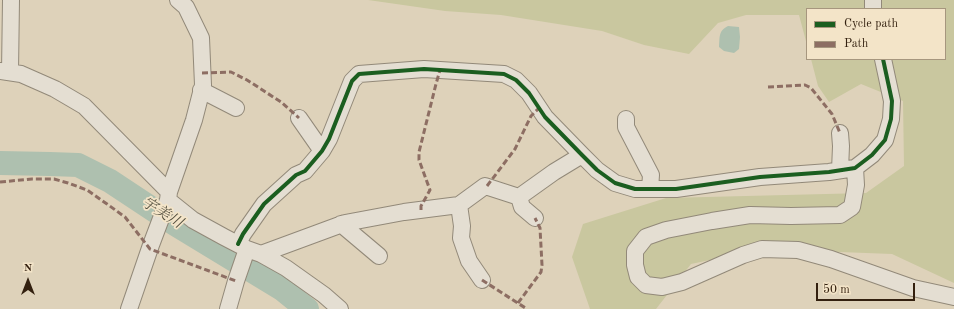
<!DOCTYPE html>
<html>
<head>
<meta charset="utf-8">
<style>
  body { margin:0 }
  #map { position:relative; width:954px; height:309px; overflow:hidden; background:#ded2ba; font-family:"Old Standard TT",serif }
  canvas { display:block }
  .legend { position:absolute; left:806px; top:8px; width:140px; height:52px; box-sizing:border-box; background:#f3e4c8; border:1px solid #a6967e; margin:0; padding:5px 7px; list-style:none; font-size:12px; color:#33200f }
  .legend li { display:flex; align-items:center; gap:8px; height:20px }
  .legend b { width:20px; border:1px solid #a6967e }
  .north { position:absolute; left:8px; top:261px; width:40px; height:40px; -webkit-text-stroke:3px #f3e4c8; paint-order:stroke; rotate:0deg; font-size:11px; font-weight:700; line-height:16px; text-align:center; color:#33200f }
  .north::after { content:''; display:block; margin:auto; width:14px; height:18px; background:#33200f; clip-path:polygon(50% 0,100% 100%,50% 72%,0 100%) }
  .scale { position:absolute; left:816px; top:283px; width:99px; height:18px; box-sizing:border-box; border:2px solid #33200f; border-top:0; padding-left:5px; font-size:12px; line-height:14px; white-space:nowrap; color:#33200f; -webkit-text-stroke:3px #f3e4c8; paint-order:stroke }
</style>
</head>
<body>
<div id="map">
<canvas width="954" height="309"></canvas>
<ul class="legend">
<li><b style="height:5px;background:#1b5e20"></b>Cycle path</li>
<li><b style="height:5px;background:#8d6e63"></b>Path</li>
</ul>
<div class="north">N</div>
<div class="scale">50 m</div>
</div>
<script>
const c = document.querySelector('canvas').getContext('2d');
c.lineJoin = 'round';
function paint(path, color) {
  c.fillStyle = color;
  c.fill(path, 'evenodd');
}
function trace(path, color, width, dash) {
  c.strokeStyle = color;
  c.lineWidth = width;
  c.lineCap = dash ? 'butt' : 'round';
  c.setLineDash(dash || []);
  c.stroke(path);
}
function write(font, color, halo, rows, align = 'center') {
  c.font = font + ' "Old Standard TT","Noto Serif JP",serif';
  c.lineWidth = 3.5;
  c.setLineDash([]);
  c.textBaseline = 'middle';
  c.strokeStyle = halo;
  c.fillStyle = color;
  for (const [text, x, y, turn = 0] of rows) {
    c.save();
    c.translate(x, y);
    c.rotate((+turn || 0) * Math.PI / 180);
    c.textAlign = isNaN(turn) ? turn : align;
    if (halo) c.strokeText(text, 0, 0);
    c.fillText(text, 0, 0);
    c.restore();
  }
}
paint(new Path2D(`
  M368,0H954V283L892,254L762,249L691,264L656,309H590L572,257L583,224L666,198L866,193L904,166L903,101L861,84L829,102L818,86L811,59H945V9H807V45L799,15H746L718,23L689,54L644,45L602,31L501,15L445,11Z`), '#c9c79f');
paint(new Path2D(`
  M728,26L739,27L740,37L739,49L734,53L724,51L719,47C720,37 718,31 728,26Z`), '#aec0af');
trace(new Path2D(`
  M0,163L50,164L78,165L110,181L175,224L282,289L307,309`), '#aec0af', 24);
const minor = new Path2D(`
  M873,0V9
  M0,71L21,74L55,89L84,106L169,192
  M10,72L11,0
  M201,90L236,108
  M299,118L322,151
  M626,119V127L651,175L650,189
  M855,168L856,185L852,207L840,215L791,216L750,215L712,221L666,230L646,237L635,251V265L638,277L646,285L662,287L682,282L743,255L762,249L798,250L831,259L913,288L954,297
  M840,170L841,146L840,133
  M519,197L522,207L535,218
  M168,200L193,220L224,237L247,249L261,254L286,268L324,295L340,309
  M459,205L462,226L461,238L469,261L482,280
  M341,224L379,256
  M238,244L243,234L264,204L296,175L305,171L322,151L329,139L352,81L359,74L424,69L504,74L516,80L529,93L545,117L582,155L597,170L615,183L635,189H676L760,177L829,172L855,168L872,155L885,140L891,119L892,101L883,59
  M261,254L345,223L404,212L459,205L485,186L519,197L554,172L582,155
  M129,309L151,245L168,200L169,192L194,120L203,85L201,38L186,7L178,0
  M228,309L236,281L247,249`);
trace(minor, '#928979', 18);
trace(minor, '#e4ded2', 16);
trace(new Path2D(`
  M202,73L231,72L247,80L281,102L299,118
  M768,87L805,85L811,88L832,114L840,133
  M0,182L32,179H54L68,183L87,190L107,204L125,217L150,249L236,281
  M487,186L515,149L531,116L539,108
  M421,210V206L430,190L419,160V152L436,84L440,70
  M482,280L527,309
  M518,303L541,272L542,265L540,228L535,218`), '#8d6e63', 3, [6, 3]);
trace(new Path2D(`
  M238,244L243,234L264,204L296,175L305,171L322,151L329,139L352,81L359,74L424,69L504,74L516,80L529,93L545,117L582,155L597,170L615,183L635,189H676L760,177L829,172L855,168L872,155L885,140L891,119L892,101L883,59`), '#1b5e20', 4);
write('italic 15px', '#524e3e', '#f3e4c8', [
  ["宇美川",162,213,32]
]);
</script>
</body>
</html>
